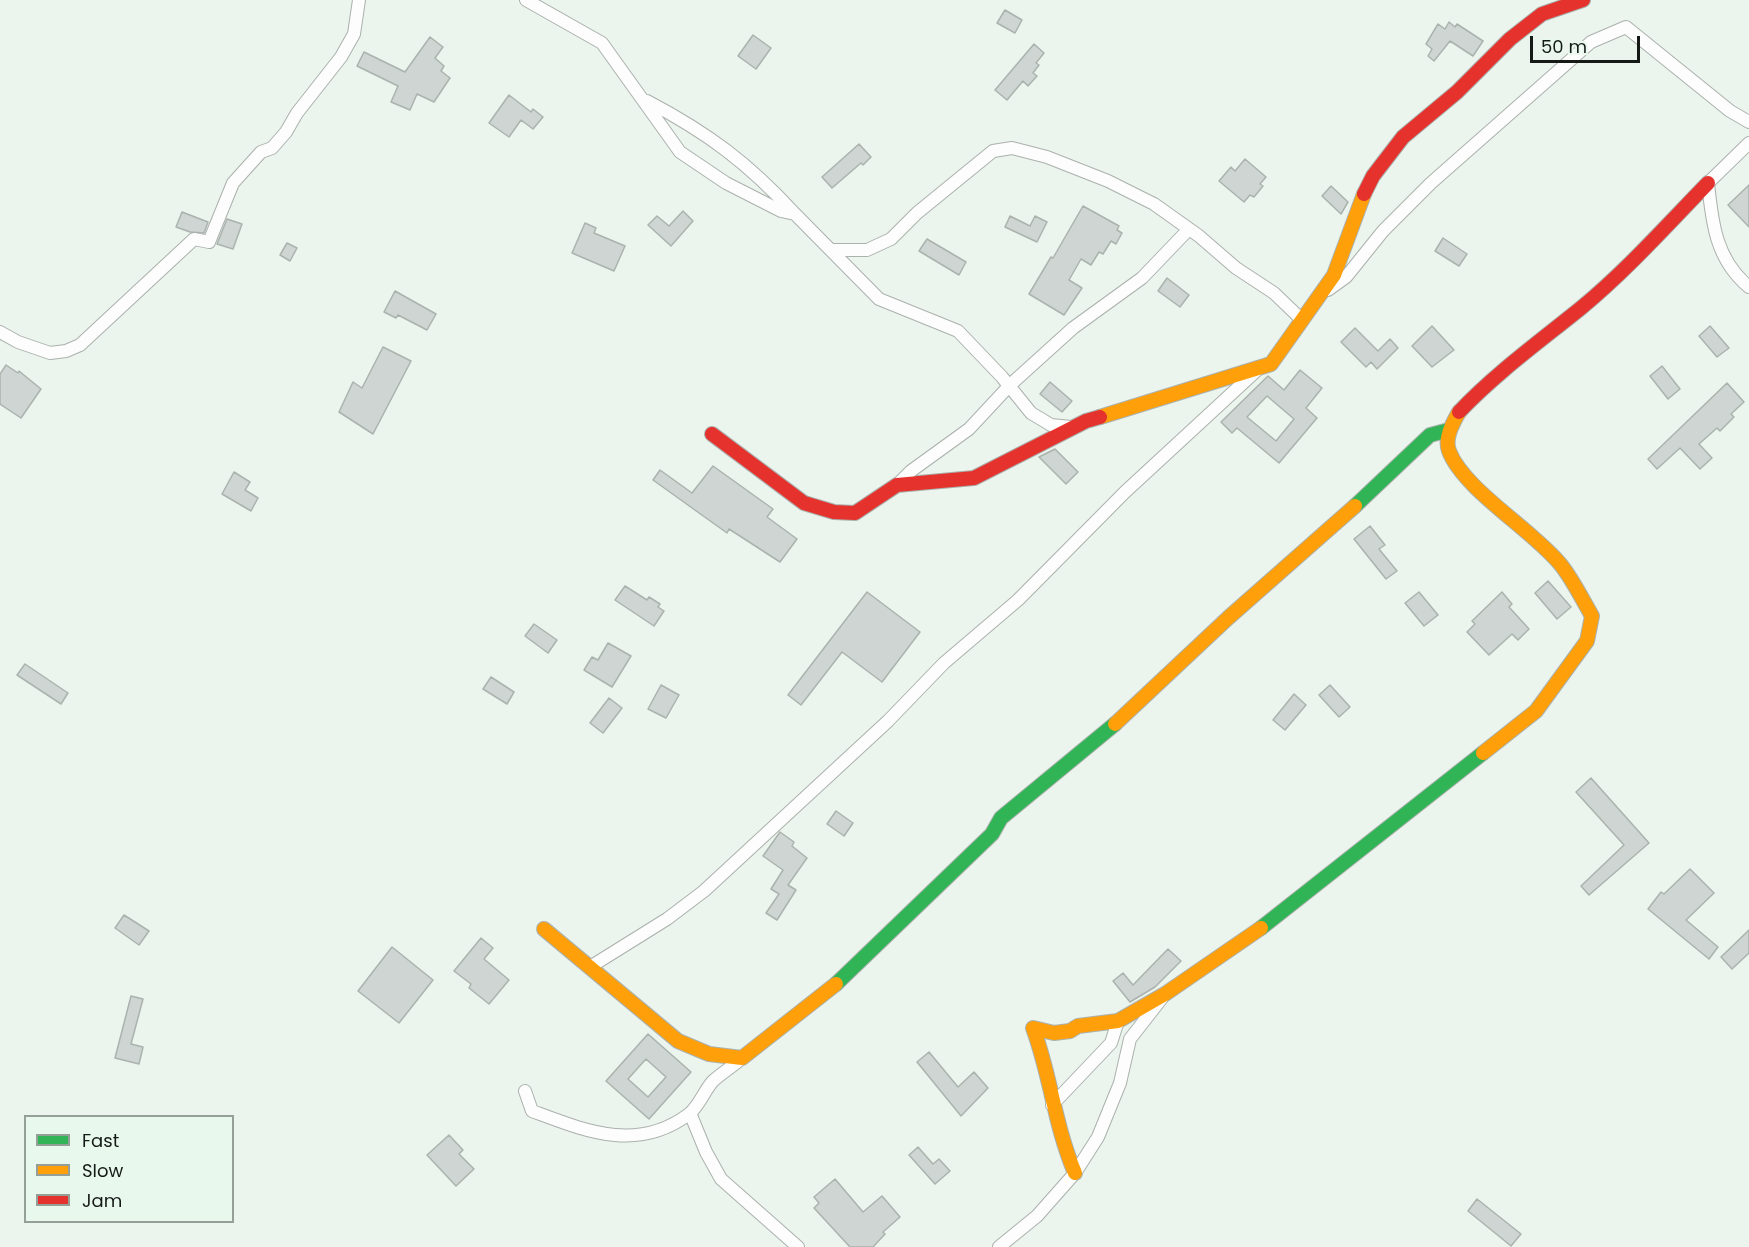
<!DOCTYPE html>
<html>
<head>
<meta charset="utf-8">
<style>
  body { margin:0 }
  #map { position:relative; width:1749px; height:1247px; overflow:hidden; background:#ecf4ee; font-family:Poppins,sans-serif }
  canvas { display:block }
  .legend { position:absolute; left:24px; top:1115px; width:210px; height:108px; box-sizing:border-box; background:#e9f8ed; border:2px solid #949f97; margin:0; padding:8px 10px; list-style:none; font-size:18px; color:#151a16 }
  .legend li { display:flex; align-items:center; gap:12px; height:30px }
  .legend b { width:30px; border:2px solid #949f97 }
  .scale { position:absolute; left:1530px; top:36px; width:110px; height:27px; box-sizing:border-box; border:3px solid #151a16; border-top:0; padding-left:8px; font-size:18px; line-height:21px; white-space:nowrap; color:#151a16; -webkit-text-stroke:4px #e9f8ed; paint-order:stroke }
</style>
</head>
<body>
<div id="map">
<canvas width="1749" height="1247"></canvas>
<ul class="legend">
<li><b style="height:8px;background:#30b455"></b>Fast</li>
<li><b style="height:8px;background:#ff9f0a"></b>Slow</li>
<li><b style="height:8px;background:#e5322d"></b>Jam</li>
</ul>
<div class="scale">50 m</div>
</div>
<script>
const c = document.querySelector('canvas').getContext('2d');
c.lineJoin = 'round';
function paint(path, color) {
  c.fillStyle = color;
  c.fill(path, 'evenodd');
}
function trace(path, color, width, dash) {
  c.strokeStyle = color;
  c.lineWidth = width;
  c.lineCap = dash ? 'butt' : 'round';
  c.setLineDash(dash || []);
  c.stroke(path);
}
const building = new Path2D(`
  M1005,10L1022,20L1015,33L997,23Z
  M1449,22L1455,27L1457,24L1483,41L1473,56L1450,41L1434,61L1428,56L1432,49L1426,44L1438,24L1445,29Z
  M753,35L771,48L756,69L738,56Z
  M430,37L443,47L435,58L444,66L441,71L450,78L434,102L417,94L410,110L391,102L398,86L357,66L364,52L405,72Z
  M1034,44L1044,53L1036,63L1039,65L1033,73L1037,76L1028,86L1023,81L1007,100L995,90Z
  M509,95L531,112L533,109L543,117L533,129L521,120L509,137L489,123Z
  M859,144L871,157L863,165L861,163L832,188L822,177Z
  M1245,159L1266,177L1260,184L1263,186L1254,197L1250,195L1244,202L1219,181L1231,167L1235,171Z
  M1749,185V227L1728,205Z
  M1331,186L1348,202L1341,214L1322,196Z
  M1083,206L1119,226L1117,230L1122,233L1116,244L1111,241L1103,254L1099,252L1091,265L1081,259L1069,280L1082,288L1064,315L1029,294L1051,257L1053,258Z
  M683,211L693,221L671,246L648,225L657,216L669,226Z
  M182,212L208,222L204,233L190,232L176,227Z
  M1010,216L1030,226L1035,216L1047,222L1037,242L1005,227Z
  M227,219L242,224L233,249L217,244Z
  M585,223L596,228L594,233L625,246L614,271L572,253Z
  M1443,238L1467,254L1459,266L1435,251Z
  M927,239L966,262L959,275L919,251Z
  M287,243L297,248L290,261L280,255Z
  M1167,278L1189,295L1180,307L1158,291Z
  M395,291L436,314L427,330L398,315L396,318L384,312Z
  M1432,326L1454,350L1432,367L1412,346Z
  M1710,326L1729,348L1717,357L1699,336Z
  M1355,328L1378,351L1390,339L1398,348L1377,369L1371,362L1366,367L1341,342Z
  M383,347L411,361L373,434L339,412L353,382L362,388Z
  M6,365L18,373L19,371L41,389L21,418L0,404V374Z
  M1662,366L1680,389L1668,399L1650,376Z
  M1300,370L1322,388L1306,408L1317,418L1279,463L1237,428L1232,433L1221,422L1268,376L1284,390ZM1267,396L1294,419L1276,441L1247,417Z
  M1050,382L1072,401L1062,412L1040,394Z
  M1727,383L1744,402L1731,414L1734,417L1720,431L1717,428L1699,444L1712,458L1700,469L1680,448L1657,469L1648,459Z
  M1055,449L1078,472L1066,484L1039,457Z
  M713,466L773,509L767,517L797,539L780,562L729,529L727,533L653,480L660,470L692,493Z
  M234,472L250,482L245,490L258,498L251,511L222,494Z
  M1370,526L1385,545L1379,549L1397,571L1386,579L1354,539Z
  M1548,581L1571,607L1557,619L1535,593Z
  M625,586L647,600L649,597L660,604L658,607L664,611L654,626L615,600Z
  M867,592L920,632L882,682L842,652L801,705L788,695Z
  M1419,592L1438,615L1424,626L1405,603Z
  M1502,592L1512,604L1509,607L1529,629L1518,640L1512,634L1489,655L1467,632L1475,624L1472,621Z
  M534,624L557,640L548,653L525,636Z
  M608,643L631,656L612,687L584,670L592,657L598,660Z
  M25,664L68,693L61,704L17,675Z
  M491,677L514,692L507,704L483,689Z
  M661,685L679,695L666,718L648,709Z
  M1330,685L1350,707L1339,717L1319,695Z
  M1294,694L1306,705L1285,730L1273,720Z
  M609,698L622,708L603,733L590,723Z
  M1591,778L1649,843L1589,895L1581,886L1624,845L1576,792Z
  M836,811L853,823L844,836L827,824Z
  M780,832L794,842L792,846L807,858L788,885L796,890L777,920L766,913L779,894L771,889L783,870L763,856Z
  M1690,869L1714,893L1686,920L1718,947L1709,959L1648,909L1661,892L1664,894Z
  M124,915L149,931L139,945L115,928Z
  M1749,930V953L1732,969L1721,957Z
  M481,938L493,948L484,959L509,980L489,1004L469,988L471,984L454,971Z
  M392,947L433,980L399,1023L358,991Z
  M1168,949L1181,961L1155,987L1130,1002L1113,981L1123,973L1133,985Z
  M131,996L143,999L131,1044L143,1047L139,1064L115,1058Z
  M648,1034L691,1072L649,1119L606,1081ZM646,1059L666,1077L648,1097L628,1079Z
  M929,1052L958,1087L974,1072L988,1088L961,1116L917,1062Z
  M449,1135L463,1150L459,1154L474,1169L456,1186L427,1155Z
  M918,1147L933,1164L939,1159L950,1171L935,1184L909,1155Z
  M835,1179L863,1212L882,1196L900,1217L883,1232L885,1234L873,1247H850L814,1208L819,1203L814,1197Z
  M1477,1199L1521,1234L1511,1246L1468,1211Z`);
paint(building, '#ced5d2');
trace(building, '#abb3af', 1.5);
const street = new Path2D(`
  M526,0L602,43L680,152L726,183L781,211L795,214L879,299L958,331L1002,377L1031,413L1051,425L1071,427
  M647,101C708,133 748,163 795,214
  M1749,143L1708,183C1712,223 1716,260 1749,287
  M831,250H867L891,239L917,213L993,151L1012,148L1047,157L1108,181L1154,204L1199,236L1236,268L1274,293L1301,319
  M1328,290L1346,277L1383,231L1431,183L1591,42L1626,27L1730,111L1749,122
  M0,332L18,342L50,353L66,351L80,345L194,239L209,242L233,183L261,152L272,148L286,132L297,113L341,57L354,34L359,0
  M897,485L911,471L969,429L1010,385L1073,328L1142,278L1189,229
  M590,967L667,919L704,891L888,721L944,663L1018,600L1125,492L1256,371
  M525,1091L532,1111C586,1131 637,1153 689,1114C699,1106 704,1091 713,1081C722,1073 733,1066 742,1058
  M1052,1105L1111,1043L1118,1021
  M690,1113L706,1152L721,1179L798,1247
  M999,1247L1037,1216L1075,1173L1098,1137L1120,1083L1130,1039L1162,998`);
const fast = new Path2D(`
  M1355,506L1430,435L1449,430
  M1261,928L1483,753
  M836,984L992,834L1001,818L1115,724`);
const slow = new Path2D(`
  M1459,412C1453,423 1444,438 1449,451C1464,490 1533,530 1561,565C1573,580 1582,599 1592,616L1587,641L1536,711L1483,753
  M1100,417L1271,364L1334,275L1364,194
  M1115,724L1228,618L1355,506
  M544,929L678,1041L709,1054L742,1058L836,984
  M1075,1173C1054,1124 1051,1076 1033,1028L1054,1033L1070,1031L1078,1026L1118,1021L1165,994L1261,928`);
const jam = new Path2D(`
  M1364,194L1373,176L1403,137L1457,92L1510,39L1542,14L1583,0
  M1459,412C1496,373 1539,342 1581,308C1626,271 1667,225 1708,183
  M712,434L804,503L834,512L855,513L897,485L974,478L1086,421L1100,417`);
trace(street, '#abb1ad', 14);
trace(fast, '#abb1ad', 16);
trace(slow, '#abb1ad', 16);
trace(jam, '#abb1ad', 16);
trace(street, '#fcfdfc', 12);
trace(fast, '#30b455', 14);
trace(slow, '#ff9f0a', 14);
trace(jam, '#e5322d', 14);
</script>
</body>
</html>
